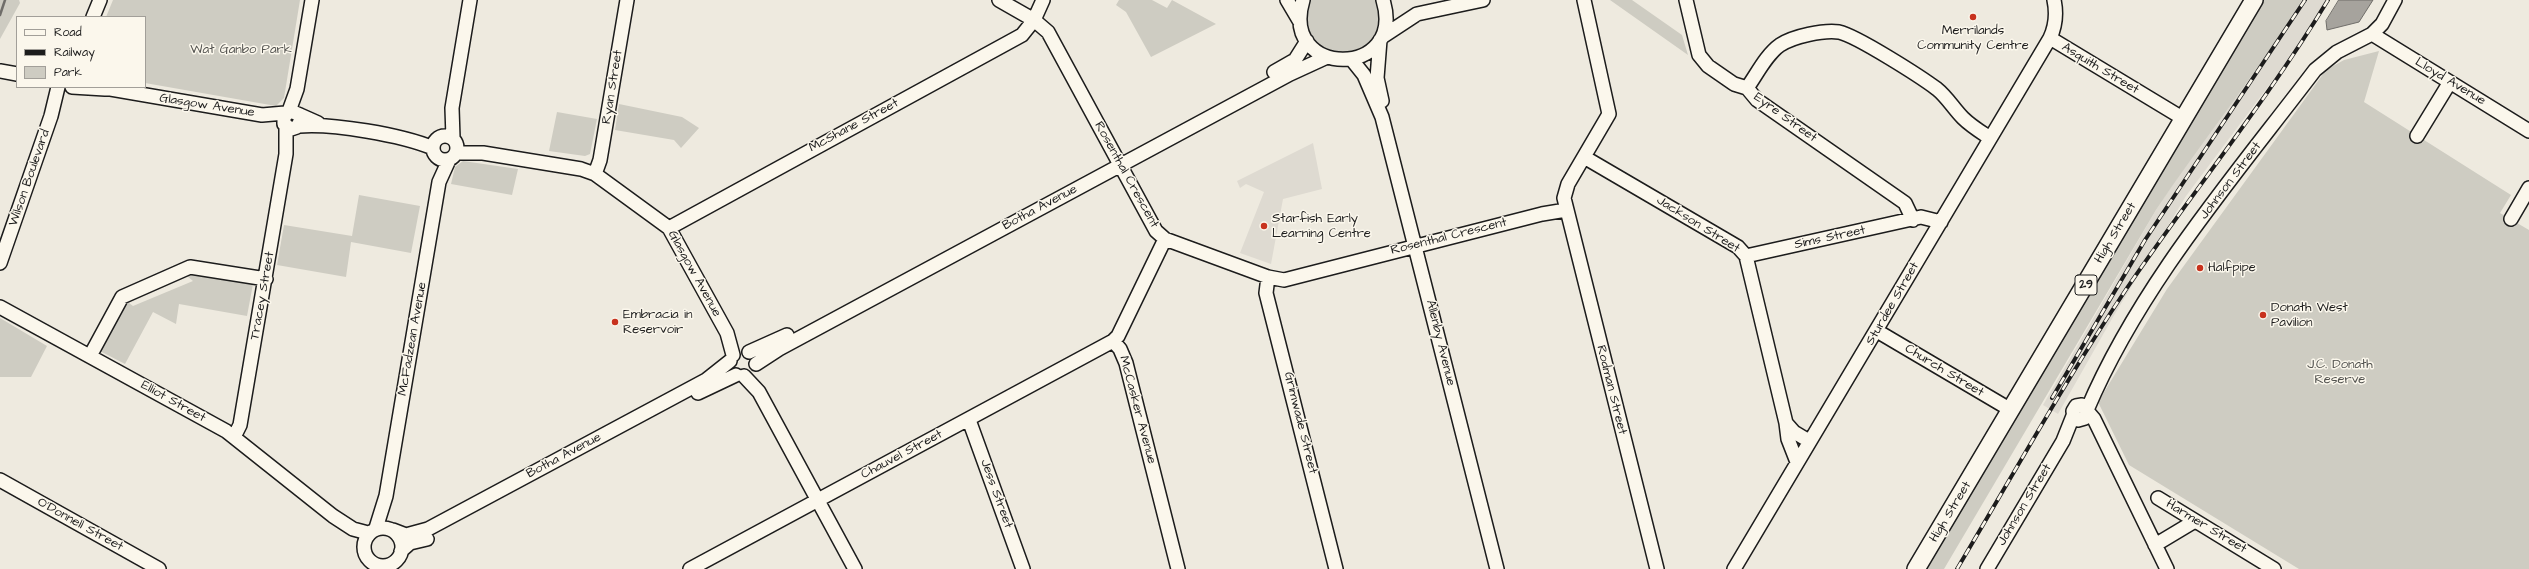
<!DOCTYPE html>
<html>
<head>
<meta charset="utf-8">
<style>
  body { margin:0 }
  #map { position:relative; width:2529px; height:569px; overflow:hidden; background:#eeeadf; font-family:"Architects Daughter",sans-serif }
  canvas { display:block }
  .legend { position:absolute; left:16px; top:16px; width:130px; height:72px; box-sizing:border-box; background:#fbf7ec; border:1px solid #a29f99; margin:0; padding:5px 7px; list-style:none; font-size:12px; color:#1c1c1c }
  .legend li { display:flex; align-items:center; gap:8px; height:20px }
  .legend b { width:20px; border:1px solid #a29f99 }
</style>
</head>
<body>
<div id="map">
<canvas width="2529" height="569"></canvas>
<ul class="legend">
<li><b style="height:5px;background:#fbf7ec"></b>Road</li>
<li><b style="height:5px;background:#1c1c1c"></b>Railway</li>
<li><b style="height:11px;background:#ceccc2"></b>Park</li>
</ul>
</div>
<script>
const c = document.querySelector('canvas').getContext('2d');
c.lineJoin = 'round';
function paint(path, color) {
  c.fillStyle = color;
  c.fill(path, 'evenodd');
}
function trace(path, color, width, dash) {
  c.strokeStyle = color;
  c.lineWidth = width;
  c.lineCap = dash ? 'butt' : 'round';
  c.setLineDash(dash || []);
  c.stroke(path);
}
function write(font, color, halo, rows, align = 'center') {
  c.font = font + ' "Architects Daughter",sans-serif';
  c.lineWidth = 3;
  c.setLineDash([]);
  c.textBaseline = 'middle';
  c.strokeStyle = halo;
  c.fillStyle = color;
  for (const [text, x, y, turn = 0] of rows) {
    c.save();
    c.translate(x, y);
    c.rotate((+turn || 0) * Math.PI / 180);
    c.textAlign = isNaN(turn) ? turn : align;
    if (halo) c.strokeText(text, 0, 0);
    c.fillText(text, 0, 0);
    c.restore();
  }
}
paint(new Path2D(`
  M2302,0H2327L2279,72L2186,196L2113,317L2058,414L2043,405L2156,210L2193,153L2273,48Z
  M1313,143L1322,189L1283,199L1271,264L1240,253L1264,192L1246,184L1240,188L1237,181Z`), '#dedad1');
paint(new Path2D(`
  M0,0H19L20,3L0,39Z
  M113,0H300L284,98L276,106L145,83V17H106Z
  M1119,0H1152L1167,8L1172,0L1216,24L1151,57L1126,12L1116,5Z
  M1307,0H1379L1383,23L1371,46L1348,57L1323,52L1306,33Z
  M1610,0H1632L1682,35L1688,55Z
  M2264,0H2302C2258,73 2203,139 2156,210L1944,569H1926Z
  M2379,51L2364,102L2511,195L2500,213L2529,230V569H2299L2129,465L2098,402L2167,289L2326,70L2344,60Z
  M619,104L682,117L699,128L681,148L674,140L615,130Z
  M557,112L597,119L590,154L585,156L549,151Z
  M463,161L518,169L512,195L451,184L455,167Z
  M359,195L420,206L411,253L351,242L346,277L277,265L284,225L352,236Z
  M189,274L253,284L247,316L179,304L176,324L153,312L125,364L98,350L125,300L133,306L193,281L186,275Z
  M0,318L47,346L31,377H0Z`), '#ceccc2');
const water = new Path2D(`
  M2339,0H2373L2359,22L2327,30L2326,21Z`);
paint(water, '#a6a39d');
trace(water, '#6f6d69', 1);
trace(new Path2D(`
  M0,15L5,0`), '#6f6d69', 2.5);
const minor = new Path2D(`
  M1043,0L1034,20L1048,32L1156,231L1165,239L1268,277L1284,280L1542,214L1566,210
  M1287,0L1300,22
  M1303,0C1279,79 1407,79 1383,0
  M1584,0L1609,114L1568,184L1564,198L1657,569
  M1686,0L1699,55L1708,66L1734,84L1747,88L1757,100L1905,203L1913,220
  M2054,0C2057,14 2056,25 2050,38L2184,119
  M93,17L100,0
  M2372,34L2529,131
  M1382,37L1417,14L1483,0
  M1380,40L1377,78L1382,101
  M1352,60L1364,75L1382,117L1497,569
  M0,71L17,74
  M1274,72L1295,60L1307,41
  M72,87L105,89
  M99,87L262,115L285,113
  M1747,88C1757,74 1766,55 1780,45C1794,36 1823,30 1839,32C1857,36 1921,77 1937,89C1947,97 1954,109 1963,118C1971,126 1981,132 1990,138
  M289,111L297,89L312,0
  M300,115L301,120L297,127L291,129L284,124V116L291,111L318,123
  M299,126C332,123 402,135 433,148
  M433 148a12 12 0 1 1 24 0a12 12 0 1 1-24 0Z
  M2417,136L2450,82
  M453,138L452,108L470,0
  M457,153H483L581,169L595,174L669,228L727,333L733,355
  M1584,157L1738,247L1746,256L1786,423L1788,439L1797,462
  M595,174L600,160L627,0
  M2511,219L2529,188
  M669,228L1022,35L1034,20L999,0
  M1746,256L1921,217L1941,222
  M0,263L51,116L58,87
  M1268,277L1266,293L1336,569
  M0,307L226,431L333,516L353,529L368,533
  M1877,331L2011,410
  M1113,341L1120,349L1126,363L1178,569
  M749,352L787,335
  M90,356L122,297L190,267L266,279
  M756,364L779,349L1290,74L1327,57
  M744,376L759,392L855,569
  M698,393L736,375
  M2087,410C2140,285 2233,178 2315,70L2337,52L2372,34L2382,24L2395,0
  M2087,413L2085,418L2078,420L2074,418L2073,411L2076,406L2082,405L2094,419L2167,569
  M969,420L1023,569
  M1786,423L1794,432L1809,441
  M234,437L240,425L286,154V126
  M0,480L159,569
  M2158,498L2274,569
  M376,528L386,496L439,182L449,160
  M364 547a19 19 0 1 1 38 0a19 19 0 1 1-38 0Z
  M393,530L406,535L428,529L706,380L730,361
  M2155,545L2195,521
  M401,551L410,543L427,539
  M690,569L1113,341L1118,336L1165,239
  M1734,569L2050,38
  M1987,569L2063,441L2073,416`);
const major = new Path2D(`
  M1916,569L2254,0`);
trace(minor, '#1c1c1c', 16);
trace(major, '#1c1c1c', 20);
trace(minor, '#fbf7ec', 13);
trace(major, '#fbf7ec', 17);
const rail = new Path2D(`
  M2052,398L2145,240L2305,0
  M1957,569C2013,475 2066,379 2127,288C2193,191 2267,101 2328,0`);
trace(rail, '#1c1c1c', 4);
trace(rail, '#fbf7ec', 2.5, [8]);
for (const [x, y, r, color] of [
  [1973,17,4,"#c8321e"],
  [1264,226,4,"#c8321e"],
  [2200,268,4,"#c8321e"],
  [2263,315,4,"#c8321e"],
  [615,322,4,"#c8321e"]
]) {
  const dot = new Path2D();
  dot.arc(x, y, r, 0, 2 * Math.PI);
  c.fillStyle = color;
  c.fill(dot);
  trace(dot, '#fbf7ec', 1.5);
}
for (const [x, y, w] of [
  [2086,285,22]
]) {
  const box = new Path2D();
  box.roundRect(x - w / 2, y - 10, w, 20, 3);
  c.fillStyle = '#fbf7ec';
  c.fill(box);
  trace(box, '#1c1c1c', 1);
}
write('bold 12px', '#1c1c1c', null, [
  ["29",2086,285]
]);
write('13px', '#1c1c1c', '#fbf7ec', [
  ["Merrilands",1973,31,"center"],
  ["Community Centre",1973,46,"center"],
  ["Starfish Early",1272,219],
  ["Learning Centre",1272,234],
  ["Halfpipe",2208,268],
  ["Donath West",2271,308],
  ["Pavilion",2271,323],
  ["Embracia in",623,315],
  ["Reservoir",623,330]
], 'left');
write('13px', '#51514e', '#fbf7ec', [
  ["Wat Ganbo Park",241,50],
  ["J.C. Donath",2340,365],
  ["Reserve",2340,380]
]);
write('13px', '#1c1c1c', '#fbf7ec', [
  ["Asquith Street",2100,69,31],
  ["Lloyd Avenue",2450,82,31],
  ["Ryan Street",613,87,-81],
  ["Glasgow Avenue",207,106,9],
  ["Eyre Street",1785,118,36],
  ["McShane Street",854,126,-28],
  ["Rosenthal Crescent",1126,175,61],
  ["Wilson Boulevard",30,178,-71],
  ["Johnson Street",2231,181,-53],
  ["Botha Avenue",1040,208,-28],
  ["Jackson Street",1698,225,32],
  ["High Street",2116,233,-59],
  ["Rosenthal Crescent",1449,237,-14],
  ["Sims Street",1830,238,-12],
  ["Glasgow Avenue",694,274,61],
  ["Tracey Street",263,296,-80],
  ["Sturdee Street",1893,304,-60],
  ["McFadzean Avenue",413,339,-80],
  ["Allenby Avenue",1440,343,76],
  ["Church Street",1944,371,31],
  ["Rodman Street",1611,390,76],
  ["Elliot Street",173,402,29],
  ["McCasker Avenue",1137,410,75],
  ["Grimwade Street",1300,423,76],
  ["Chauvel Street",902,455,-28],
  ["Botha Avenue",564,456,-28],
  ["Jess Street",996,494,70],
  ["Johnson Street",2025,505,-59],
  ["High Street",1951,512,-59],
  ["O'Donnell Street",80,525,29],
  ["Harmer Street",2206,527,31]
]);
</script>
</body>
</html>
